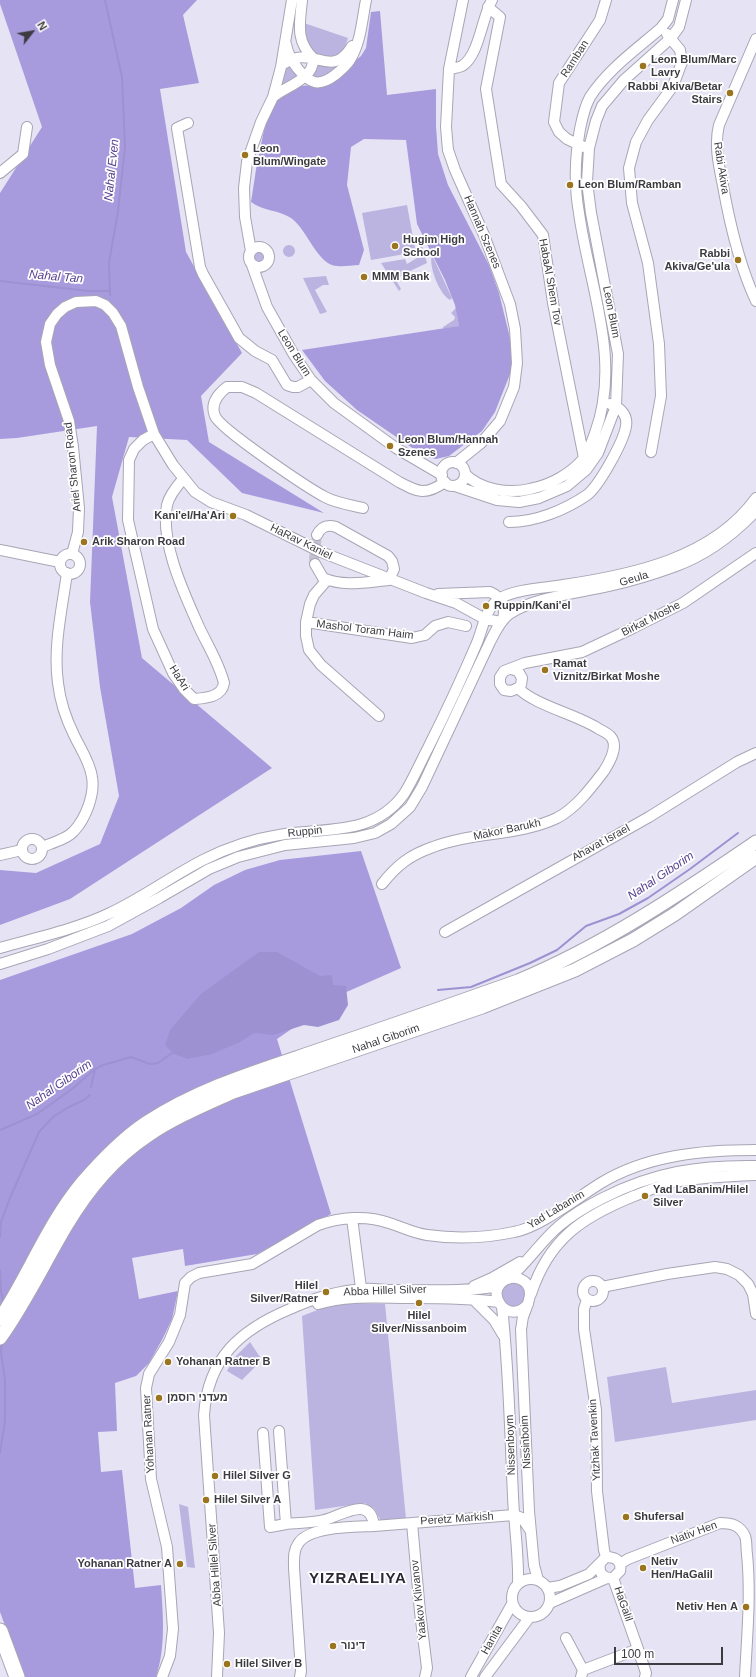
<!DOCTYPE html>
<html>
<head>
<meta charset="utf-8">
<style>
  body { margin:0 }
  #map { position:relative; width:756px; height:1677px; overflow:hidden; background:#e6e4f4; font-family:Helvetica,sans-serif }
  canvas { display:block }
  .north { position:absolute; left:12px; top:12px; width:40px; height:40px; -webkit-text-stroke:3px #fff; paint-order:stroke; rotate:59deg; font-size:11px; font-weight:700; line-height:16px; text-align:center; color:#3c3b41 }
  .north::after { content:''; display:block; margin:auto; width:14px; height:18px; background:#3c3b41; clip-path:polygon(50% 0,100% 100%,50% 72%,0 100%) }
  .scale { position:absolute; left:614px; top:1647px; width:109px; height:18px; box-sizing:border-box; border:2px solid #3c3b41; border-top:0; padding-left:5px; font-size:12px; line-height:14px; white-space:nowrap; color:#3c3b41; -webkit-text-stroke:3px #fff; paint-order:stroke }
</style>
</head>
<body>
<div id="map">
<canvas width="756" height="1677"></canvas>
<div class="north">N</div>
<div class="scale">100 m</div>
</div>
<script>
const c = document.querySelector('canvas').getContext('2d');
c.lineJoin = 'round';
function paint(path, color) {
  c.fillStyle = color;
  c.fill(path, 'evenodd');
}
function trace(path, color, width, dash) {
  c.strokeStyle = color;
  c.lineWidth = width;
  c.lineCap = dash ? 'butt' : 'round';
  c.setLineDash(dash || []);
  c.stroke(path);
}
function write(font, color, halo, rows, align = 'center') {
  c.font = font + ' Helvetica,Heebo,sans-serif';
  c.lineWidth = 3.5;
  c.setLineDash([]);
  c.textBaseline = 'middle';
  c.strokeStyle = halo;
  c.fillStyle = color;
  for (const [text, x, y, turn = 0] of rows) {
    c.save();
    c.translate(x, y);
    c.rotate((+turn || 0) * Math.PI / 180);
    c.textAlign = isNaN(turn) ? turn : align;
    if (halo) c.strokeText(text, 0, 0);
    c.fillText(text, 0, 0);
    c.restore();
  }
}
paint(new Path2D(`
  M304,23L348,38C346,44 345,51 339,54C331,60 313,57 308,48C304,42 305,30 304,23Z
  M316,61L342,65L320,79L309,76Z
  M288,64L301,76L280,88L283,68Z
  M407,205L415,248L422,246L427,263L408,272H402V276L396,280L401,289L399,291L381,263L405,259L407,264L417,258L416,252L371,260L362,213Z
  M283 251a6 6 0 1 1 12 0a6 6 0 1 1-12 0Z
  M253 256a6 6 0 1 1 12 0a6 6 0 1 1-12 0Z
  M432,255L452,298L450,300C440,295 428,266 432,255Z
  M326,276L329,285H323L315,290L327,312L320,314L303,278Z
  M456,308L459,326L443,329V327L454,320L455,317L451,313Z
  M502 1295a12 12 0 1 1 24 0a12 12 0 1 1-24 0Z
  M350,1303L385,1304L406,1519L381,1521L374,1508L365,1503L315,1510L302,1316L325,1307Z
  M250,1342L262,1360L242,1380L227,1371L235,1357Z
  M666,1367L672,1403L756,1390V1420L615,1442L607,1377Z
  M179,1504L188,1507L195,1568L187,1567Z`), '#bbb3e0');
paint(new Path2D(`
  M0,0H197L183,15L199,83L160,89L186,252L242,353L201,396L209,442L324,513L242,493L187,440L129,437L112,497L142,658L272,768L70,899L0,925V870L36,873L100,844L119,796L100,687L90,602L97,426L17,438L0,439V193L42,127L0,4Z
  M380,11L387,95L436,89V126L438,154L448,185L489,265L499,293L511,342L514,364L495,412L482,431L449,456L436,459L424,456L357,410L325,381L302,350L459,326L455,305L445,280L417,224L406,140L364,139L351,147L347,185L364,250L359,265C352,265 344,267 337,266C317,265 308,230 291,218C279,210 263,211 251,202L257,163L268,112L274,99L290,87L323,84L343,71L361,56L366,48L371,12Z
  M361,851L401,968L342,994L277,1039L331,1214L257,1254L185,1266L183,1249L132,1258L139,1299L178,1291L172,1319L163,1338L149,1363L136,1376L115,1383L117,1431L98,1432L101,1472L122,1470L135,1588L161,1585C163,1615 166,1647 156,1677H24L0,1612V980L132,934L181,908L214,885L245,870L280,860Z`), '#a89bdd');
paint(new Path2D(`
  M259,952H277L320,976L332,975L333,985L346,986L348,1005L339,1020L318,1027L304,1025L273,1035L254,1033L240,1042L212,1054L188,1059L174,1054L165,1045L170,1030L201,994Z`), '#9e91d2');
trace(new Path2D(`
  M105,0L122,77L125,147L118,211L109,263L110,295
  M0,281L89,291H110
  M438,990L471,987L530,963L557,950L586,926L619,914L648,898L690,869L738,833
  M91,1087L95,1069
  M0,1130L37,1114L72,1089L95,1069L103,1065L131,1057L150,1064L158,1063L175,1051
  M0,1237L1,1222L10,1198L39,1132L53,1117L67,1108L84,1100L90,1095
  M0,1270L1,1292L4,1303
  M0,1453L5,1421V1380L1,1352L2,1343`), '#9e91d2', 2);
trace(new Path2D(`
  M315,564L314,559L317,535`), '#c4c2d0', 10, [10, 5]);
const minor = new Path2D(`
  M302,0C300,23 295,40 313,58
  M488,7L500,17L486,89L501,184L521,206L543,235L553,303L584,458
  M756,39L719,125C714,145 719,166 723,186C730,225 739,265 756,301
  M286,44C288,55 292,61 298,69C310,84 319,87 335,75C340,71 346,66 350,60C361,42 362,20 366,0
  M285,63C314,44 331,81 352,46
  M449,69C453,68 458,68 462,66C479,56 482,17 492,0
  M273,97C286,86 315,79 313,58
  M188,123L177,128L200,267L203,274L239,338L255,351L272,360L287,385L293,387H298L311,380
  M584,147L567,139L559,132L554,122L559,83L600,20L606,0
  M0,173L23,154L27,127
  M249 257a10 10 0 1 1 20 0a10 10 0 1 1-20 0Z
  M251,251L245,217L244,188L247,162L261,122L273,97L281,67L292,0
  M252,265L267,307L294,355L311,380L334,403L363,424L396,448L442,475
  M154,434L143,440L134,449L129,460L128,520L153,629L173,673L184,689L194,699C206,698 222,697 224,683C219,663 208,646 199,627C184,593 160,543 167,505C169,496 177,486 183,479
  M651,452L661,396L659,344L648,263L632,203L629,168L636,142L648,120L673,86L682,62L680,50L667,34
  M441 474a12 12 0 1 1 24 0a12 12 0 1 1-24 0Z
  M456,463L481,443L500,421L514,387L517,363L515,329L510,304L484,235L455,170L448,150L446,127L449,69L463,0
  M465,474C481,490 508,494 530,489C550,485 571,474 584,458C589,451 592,441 595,433C622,360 589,286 579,213C574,185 575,157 580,129C582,119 585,106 590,97C608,69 637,49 661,28L668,19L673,0
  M455,486L497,500L519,502L539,498L567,486L586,470L598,453L616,406L618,354L591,213L587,182L589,148L596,121L602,106L624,80L671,38L679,27L686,0
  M363,508C351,505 336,503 325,497C308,488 220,429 215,416C210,404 218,394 227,387H242L256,393L399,482C418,492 425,496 445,482
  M509,522C536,522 565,510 587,495C599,486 624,441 626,426C628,415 620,407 610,404
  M0,550L60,562
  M60 564a10 10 0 1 1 20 0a10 10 0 1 1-20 0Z
  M72,554L78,532L79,508L73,447L69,421L50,365L46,342L50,324L57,314L65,307L76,302L96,301L105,305L113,313L121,326L138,387L154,434L173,465L195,492L211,502L246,515L321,552L426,593L456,603L485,619L501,622
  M315,564L323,578C344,587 367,582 389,580L394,569L392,561L388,556L336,527C326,524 321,527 317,535
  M327,580L314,595L310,604L306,622V636L309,650L321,665L379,716
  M438,594L490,592C502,597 506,607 503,619
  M306,622L412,638L425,635L435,626L448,622L466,626
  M511,669L518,671L522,678L521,685L518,688L511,691L504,690L500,684V677L504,671L525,663L582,652L633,628L683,603L756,553
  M22 849a10 10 0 1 1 20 0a10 10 0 1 1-20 0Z
  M42,847C52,843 67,839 74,831C86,818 95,794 92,777C90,762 80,748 74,735C66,719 60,700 58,683C53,647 62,609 67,573
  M0,855L22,850
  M382,884C397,865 410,855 433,847C472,832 519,836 557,818C576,808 591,788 604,771C609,763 619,747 611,737C609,734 603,731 599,729C576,714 536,706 518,688
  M445,932L649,817L737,762L756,753
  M0,948C35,938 76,929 108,914C141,899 170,877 203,860C225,849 253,839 279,835C324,827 373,837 404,794C413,780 420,763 428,748C445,714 461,680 476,645C483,630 484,610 499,599C514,589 546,588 563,585C632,575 713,558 756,498
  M0,964L48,949L108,926L159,898L209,869L238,857L285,845L354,838L375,833L391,824L410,807L422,787L490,642C495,632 500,621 509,614C534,597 579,593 609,586C631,581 654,574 676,566C706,555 734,534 756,511
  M352,1218L362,1296
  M508,1279C527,1264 540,1242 559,1226C572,1215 587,1206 603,1198C654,1172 699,1165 756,1166
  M583 1291a10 10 0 1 1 20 0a10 10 0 1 1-20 0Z
  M474,1286L492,1278L520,1262
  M602,1287L667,1274L715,1267L727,1269L739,1275L748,1284L753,1294L756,1314
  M531,1294C549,1239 582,1217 634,1196C647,1191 661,1185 674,1182C701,1177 729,1176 756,1175
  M587,1299L584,1309V1329L596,1410L597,1491L604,1550L606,1557
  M474,1300L494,1320L503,1335
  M318,1304C348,1295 379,1298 410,1298C439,1298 469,1298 498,1302
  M528,1304C509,1327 483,1293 505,1280C510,1277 515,1277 520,1279C538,1287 527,1305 523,1317C522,1321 522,1325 521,1329L529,1511L534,1565L538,1580
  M502,1307C509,1370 510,1433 513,1496C514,1525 519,1555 518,1584
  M279,1431L286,1524C298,1523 312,1523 324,1520C341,1516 371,1494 374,1526L514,1515L522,1518L530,1530
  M263,1433L270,1527L286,1524
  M412,1523L420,1612L427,1668L425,1677
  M620,1564L628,1559L720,1523C731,1523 740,1525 745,1536C747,1541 746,1549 747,1554C751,1595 747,1636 745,1677
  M613,1578L638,1649L646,1673L645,1677
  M512 1598a19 19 0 1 1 38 0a19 19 0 1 1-38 0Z
  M547,1588L560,1586L589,1574L606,1557C616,1557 622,1561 620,1571L613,1578C604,1579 598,1573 600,1564
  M550,1603L607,1578
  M566,1638L583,1670
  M162,1677L170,1656L173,1629L167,1547L151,1479L146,1388L149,1374L169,1342L180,1315L185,1283L191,1277L199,1273L252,1264L318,1225C340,1217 367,1215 389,1223C402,1227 413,1233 427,1235C456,1239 486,1238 514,1232C539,1228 578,1197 601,1183C647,1155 703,1150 756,1150
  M217,1677L219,1633L204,1415C208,1358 240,1330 290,1309C314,1298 336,1291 363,1289C373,1288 383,1290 393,1290C427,1290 466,1292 499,1286
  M300,1677L301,1671L294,1568C294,1559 293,1551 298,1544C308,1526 355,1527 374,1526
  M471,1677L512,1604
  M485,1677L529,1618
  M581,1677L583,1670L638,1649`);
const major = new Path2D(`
  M0,1319C29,1275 48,1224 82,1183C101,1161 122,1139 146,1123C202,1086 268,1068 331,1046C394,1025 456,1003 518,981C604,945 680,894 756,842
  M0,1338C25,1303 44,1263 66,1226C86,1192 114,1158 147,1136C173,1118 204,1105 233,1092L482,1007L575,970L633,940L675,914L756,857`);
const highway = new Path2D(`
  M0,1631L17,1677`);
trace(minor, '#a8a5b5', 12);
trace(major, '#a8a5b5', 15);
trace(highway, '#a8a5b5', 17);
trace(minor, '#fff', 10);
trace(major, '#fff', 13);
trace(highway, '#fff', 15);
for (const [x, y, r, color] of [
  [643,66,4,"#9a741f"],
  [730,93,4,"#9a741f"],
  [245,155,4,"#9a741f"],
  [570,185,4,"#9a741f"],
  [395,246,4,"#9a741f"],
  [738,260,4,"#9a741f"],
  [364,277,4,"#9a741f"],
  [390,446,4,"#9a741f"],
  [233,516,4,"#9a741f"],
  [84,542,4,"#9a741f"],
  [486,606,4,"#9a741f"],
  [545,670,4,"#9a741f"],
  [645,1196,4,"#9a741f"],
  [326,1292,4,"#9a741f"],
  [419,1303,4,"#9a741f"],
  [168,1362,4,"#9a741f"],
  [159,1398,4,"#9a741f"],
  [215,1476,4,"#9a741f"],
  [206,1500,4,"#9a741f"],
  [626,1517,4,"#9a741f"],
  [180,1564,4,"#9a741f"],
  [643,1568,4,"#9a741f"],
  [746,1607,4,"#9a741f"],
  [333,1646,4,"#9a741f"],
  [227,1664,4,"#9a741f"]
]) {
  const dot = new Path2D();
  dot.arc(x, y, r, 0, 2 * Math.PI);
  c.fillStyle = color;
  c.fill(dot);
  trace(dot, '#fff', 1.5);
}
write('11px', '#3c3b41', '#fff', [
  ["Ramban",575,59,-57],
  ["Rabi Akiva",721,168,81],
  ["Hannah Szenes",482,232,67],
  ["HabaAl Shem Tov",550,282,80],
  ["Leon Blum",611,312,79],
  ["Leon Blum",294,353,58],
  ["Ariel Sharon Road",73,467,-96],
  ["HaRav Kaniel",301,542,26],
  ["Geula",634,579,-17],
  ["Birkat Moshe",651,619,-27],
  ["Mashol Toram Haim",365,630,7],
  ["HaAri",179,678,57],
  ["Makor Barukh",507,830,-12],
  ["Ruppin",305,832,-6],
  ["Ahavat Israel",601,843,-29],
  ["Nahal Giborim",386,1039,-19],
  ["Yad Labanim",556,1210,-31],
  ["Abba Hillel Silver",385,1291,-2],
  ["Yohanan Ratner",149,1434,-93],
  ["Yitzhak Tavenkin",595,1440,-93],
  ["Nissinboim",526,1442,-93],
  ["Nissenboym",511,1445,-92],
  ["Peretz Markish",457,1519,-4],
  ["Nativ Hen",694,1533,-20],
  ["Abba Hillel Silver",215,1565,-94],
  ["Yaakov Klivanov",419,1600,-96],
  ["HaGalil",623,1604,71],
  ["Hanita",492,1640,-61]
]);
write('bold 11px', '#3c3b41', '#fff', [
  ["Leon Blum/Marc",651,60],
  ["Lavry",651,73],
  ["Rabbi Akiva/Betar",722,87,"right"],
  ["Stairs",722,100,"right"],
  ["Leon",253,149],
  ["Blum/Wingate",253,162],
  ["Leon Blum/Ramban",578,185],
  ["Hugim High",403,240],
  ["School",403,253],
  ["Rabbi",730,254,"right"],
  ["Akiva/Ge'ula",730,267,"right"],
  ["MMM Bank",372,277],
  ["Leon Blum/Hannah",398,440],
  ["Szenes",398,453],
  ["Kani'el/Ha'Ari",225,516,"right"],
  ["Arik Sharon Road",92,542],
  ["Ruppin/Kani'el",494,606],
  ["Ramat",553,664],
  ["Viznitz/Birkat Moshe",553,677],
  ["Yad LaBanim/Hilel",653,1190],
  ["Silver",653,1203],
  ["Hilel",318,1286,"right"],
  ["Silver/Ratner",318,1299,"right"],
  ["Hilel",419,1316,"center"],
  ["Silver/Nissanboim",419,1329,"center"],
  ["Yohanan Ratner B",176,1362],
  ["מעדני רוסמן",167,1398],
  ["Hilel Silver G",223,1476],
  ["Hilel Silver A",214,1500],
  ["Shufersal",634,1517],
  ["Netiv",651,1562],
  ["Hen/HaGalil",651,1575],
  ["Yohanan Ratner A",172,1564,"right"],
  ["Netiv Hen A",738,1607,"right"],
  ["דינור",341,1646],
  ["Hilel Silver B",235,1664]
], 'left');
write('italic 12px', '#584392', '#fff', [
  ["Nahal Even",112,170,-84],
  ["Nahal Tan",56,277,5],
  ["Nahal Giborim",661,876,-34],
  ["Nahal Giborim",59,1085,-35]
]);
c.letterSpacing = '1px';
write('bold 15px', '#2a2834', '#fff', [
  ["YIZRAELIYA",358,1579]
]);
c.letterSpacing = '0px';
</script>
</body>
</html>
